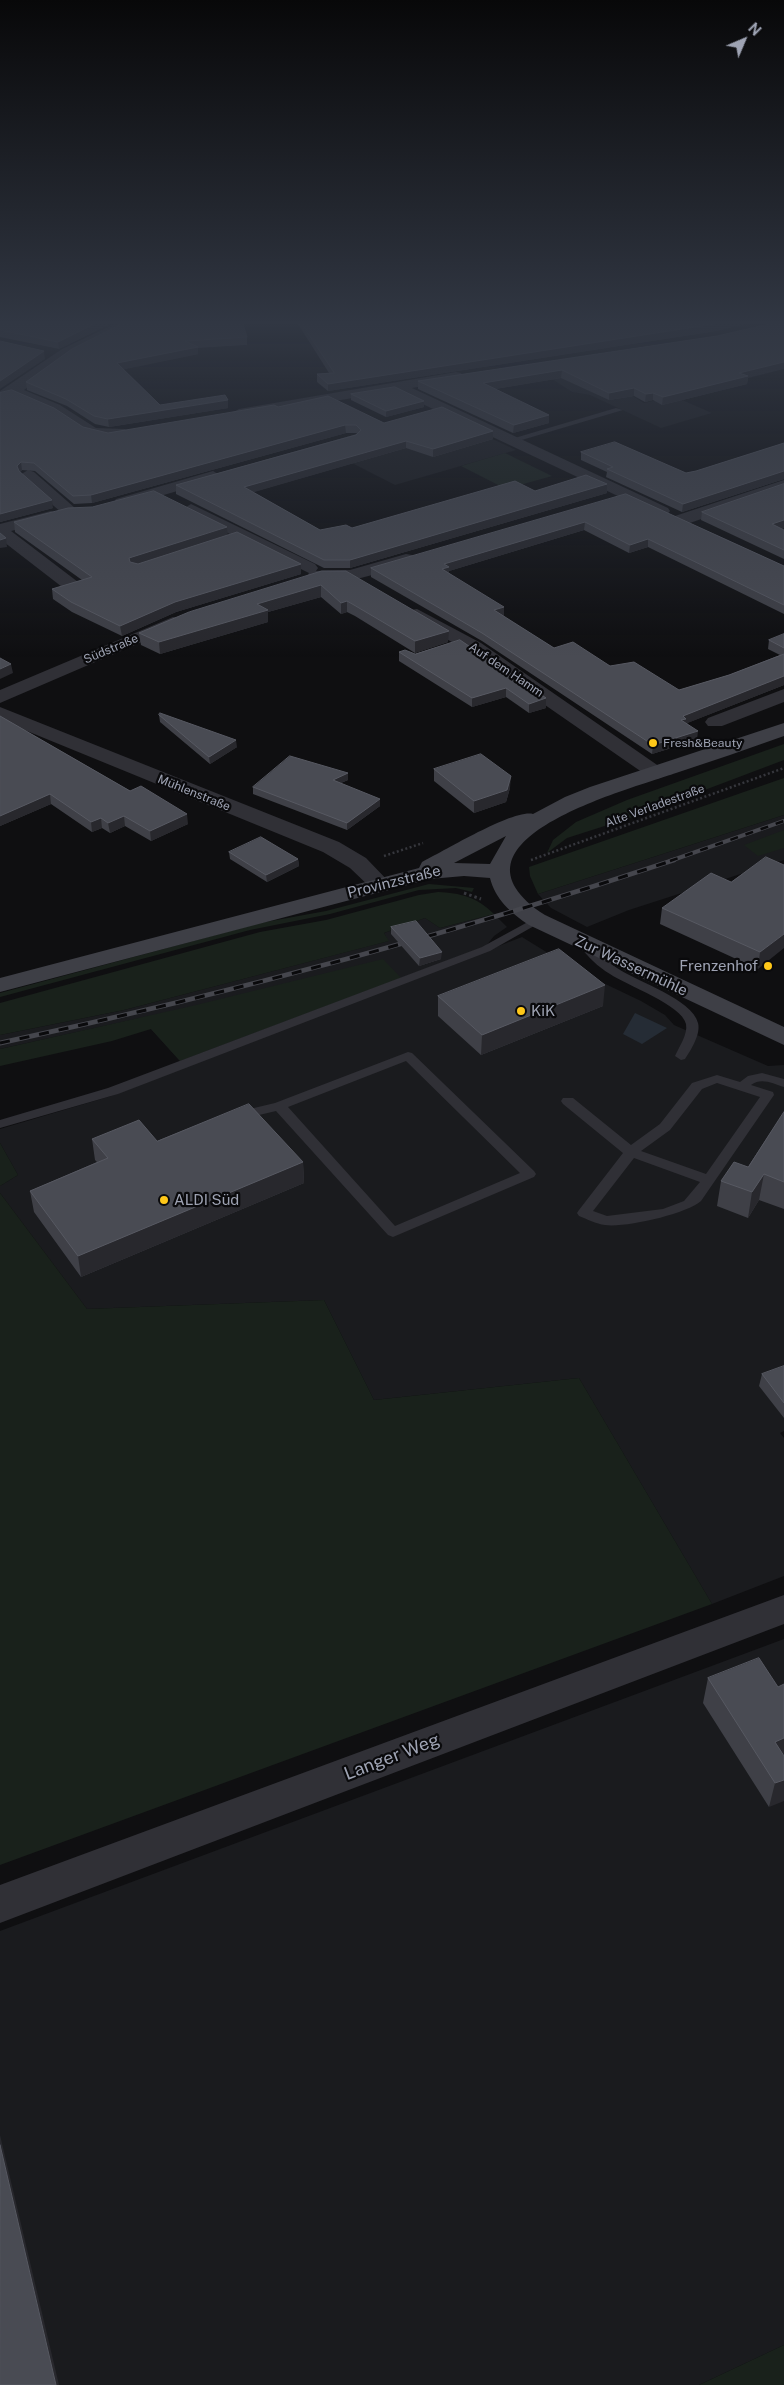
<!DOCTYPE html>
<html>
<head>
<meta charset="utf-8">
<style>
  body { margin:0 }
  #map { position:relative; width:784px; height:2385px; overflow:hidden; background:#0f0f11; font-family:"Public Sans",sans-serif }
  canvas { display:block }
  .north { position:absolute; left:719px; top:15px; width:50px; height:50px; -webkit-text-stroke:4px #0a0a0c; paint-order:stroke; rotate:45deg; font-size:14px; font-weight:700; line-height:20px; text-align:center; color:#9ea3b3 }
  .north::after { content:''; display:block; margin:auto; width:18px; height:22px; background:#9ea3b3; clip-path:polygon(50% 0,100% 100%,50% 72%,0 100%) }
</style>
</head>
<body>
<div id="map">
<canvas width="784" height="2385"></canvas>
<div class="north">N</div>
</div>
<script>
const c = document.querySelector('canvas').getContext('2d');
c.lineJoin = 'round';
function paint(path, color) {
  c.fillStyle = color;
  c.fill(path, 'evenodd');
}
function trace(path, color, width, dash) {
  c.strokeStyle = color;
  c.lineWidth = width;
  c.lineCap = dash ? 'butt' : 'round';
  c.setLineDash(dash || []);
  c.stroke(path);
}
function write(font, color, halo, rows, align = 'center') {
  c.font = font + ' "Public Sans",sans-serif';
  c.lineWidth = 4.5;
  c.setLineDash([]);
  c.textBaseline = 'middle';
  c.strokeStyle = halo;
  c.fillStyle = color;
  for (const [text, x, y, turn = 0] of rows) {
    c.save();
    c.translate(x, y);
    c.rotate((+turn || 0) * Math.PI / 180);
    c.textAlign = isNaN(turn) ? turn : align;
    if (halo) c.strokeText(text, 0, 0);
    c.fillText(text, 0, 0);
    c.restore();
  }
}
paint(new Path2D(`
  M583,365L644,403L673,396L712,413L661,428L590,395L572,392L541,372Z
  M442,415L516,450L395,485L348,461Z
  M784,815V860L629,910L587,927L551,908L538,894Z
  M494,914L507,927L494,936L486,946L180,1061L141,1018L0,1049V1035L124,1010L388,941L384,933L425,918L440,928Z
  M522,937L574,969L641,1001L665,1015L674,1025L768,1066L784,1065V1431L780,1433L784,1438V1576L712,1604L579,1378L374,1400L324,1300L87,1309L0,1193V1186L18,1175L0,1143V1129L111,1096Z
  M784,1639V2345L699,2385H0V1931Z`), '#1a1b1e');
paint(new Path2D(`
  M505,453L552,476L506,489L461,466Z
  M784,744V760L636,816L567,838L547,853L553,840L576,822L627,800Z
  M784,778V815L538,894L530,876L529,867Z
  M784,830V848L758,856L744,845Z
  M429,884L474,888L472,892L456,888L419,890L330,914L250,930L0,997V993L260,923L326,911Z
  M438,892C460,893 477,897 494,914L440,928L425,918L384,933L389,941L124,1010L0,1035V1003L260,932L326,920L419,895Z
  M383,959L401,978L180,1061L151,1029L112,1041L0,1066V1049L192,1006Z
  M0,1143L18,1175L0,1186Z
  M0,1193L87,1309L324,1300L374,1400L579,1378L712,1604L0,1865Z
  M784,2345V2385H699Z`), '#19211b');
paint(new Path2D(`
  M635,1013L667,1028L642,1044L623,1034Z`), '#252c35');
trace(new Path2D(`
  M384,856L423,843
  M531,860L784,768`), '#36373d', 2.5, [2, 2.5]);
trace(new Path2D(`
  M464,893L481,899`), '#36373d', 3, [2.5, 3]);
paint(new Path2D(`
  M616,408L623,410L515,442L508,440Z
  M537,917L541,918V922L490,951L118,1094L0,1128V1120L108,1088L426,968L482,947Z
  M585,941L589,943C598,952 606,961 617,968C638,982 692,999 698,1023C701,1034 691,1050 685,1059L681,1060L675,1056C679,1047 688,1034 686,1024C682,1005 626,985 610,974C598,967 587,956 579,945Z
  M408,1052L412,1053L534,1171L536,1174L534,1177L393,1237L388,1235L276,1111L238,1120L231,1116L233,1113L275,1103ZM406,1061L520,1173L395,1226L288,1107Z
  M762,1073L784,1079V1087C773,1084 762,1077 751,1085L773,1092L774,1095L701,1201C686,1214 625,1228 605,1225C596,1224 587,1219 579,1216L577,1213L579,1210L623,1153L563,1104L561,1101L563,1098H573L631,1145L660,1124L692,1083L717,1075L740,1082L748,1076ZM717,1083L760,1097L706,1174L641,1151L670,1130L702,1089ZM634,1158L700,1182L684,1201L663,1209L607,1216L593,1211Z`), '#303036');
paint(new Path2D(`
  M115,324H133L72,355L24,390L60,405L96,428L125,429L128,432L125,435C75,448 59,405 15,397C11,396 5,400 0,400V391L62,349Z
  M456,372L461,373L463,376L461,379L412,388L668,508L670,511L668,514H656L395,391L239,417L232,413L239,409Z
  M28,470L34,472L75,508L77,511L75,514H63L22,478L20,475Z
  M213,471L221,476L219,479L122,507L114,502L116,499Z
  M784,480V490L687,524H675L673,520L675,516Z
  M191,504L315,564L318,568L316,571L350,570L406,554L412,555L415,559L412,563C380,572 343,588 310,580L307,576L309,573L185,512L183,509Z
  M51,511L57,513L59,516L57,519L11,531L78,582L81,586L78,590H66L0,539V524Z
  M417,609L481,643L663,769L666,773L663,777L656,779L649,777L467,651L411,618L408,614L411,610Z
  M173,617L179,618L182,622L179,626L0,703V690Z
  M784,689V702L722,726H708L705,722L708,718Z
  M0,707L339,842L366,858L392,885L389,890L381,892L373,890L350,868L323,852L0,720Z
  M784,1595V1624L0,1923V1885Z`), '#303036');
paint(new Path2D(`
  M784,723V736C748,749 712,761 676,773C627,790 432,841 545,915L784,1027V1045L529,925C511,913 495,899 490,878L464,876L430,879L0,992V978L419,868L422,862C443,852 513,809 533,814L565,797L590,787ZM506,836L490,864L454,863Z`), '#3e3f46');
const railFar1 = new Path2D(`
  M670,861L784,821`);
const rail = new Path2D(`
  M0,1043C228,994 453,934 674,860`);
trace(railFar1, '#45464d', 4);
trace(rail, '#45464d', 5);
trace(railFar1, '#0a0a0c', 2.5, [8]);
trace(rail, '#0a0a0c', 3, [10]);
paint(new Path2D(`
  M0,324H110L59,349L0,337Z
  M122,324L247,337V345L198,348V354L123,369L160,405L228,408L109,427L95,424L67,406L27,390L26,382Z
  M298,324H745L716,331L328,391L317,382V374L329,373Z
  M717,336L748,378L747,384L662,405L653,400L645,402L634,396L609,400L561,378L495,389L549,423L513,433L418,389V381Z
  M0,393L83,427L108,433L278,407L384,423L493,431V439L433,457L406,448L253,492L320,530L352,528L535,491L607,484V493L350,568H324L176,494V485L357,434L356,433H346L92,503L74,504L35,471L22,470L20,472L53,508L0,522Z
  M351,394L424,401V407L386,417L351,400Z
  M784,443V479L682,512L606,477L607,472L581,460V452L686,473L696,471Z
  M784,484V528L781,529L784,530V559L701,520L702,512Z
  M626,494L784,566V614L648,547L629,553L584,530L449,571V573L504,615L503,616L554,648L610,666L679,690L729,675L780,655L768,649L769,640L784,634V685L687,723L697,740L652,754L482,641L371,577V568Z
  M14,522L228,535L301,564V574L176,612L122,636L72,612L53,599L52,589L82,580L15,532Z
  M322,571L448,642L415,653L355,616L347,612L341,614L321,597L268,612V622L160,654L141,645L139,633Z
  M460,640L546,708L529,713L506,697L472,707L399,661V652L415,654Z
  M159,715L237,747L210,764L160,722Z
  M0,716L188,824L151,841L125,826L110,833L102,828L92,832L51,804L0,826Z
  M434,769L510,788L506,802L474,813L434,781Z
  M348,773V780L341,783L380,806L347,830L253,794V787Z
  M229,852L298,859L299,866L267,882L230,859Z
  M784,865L758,969L660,924L662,908L731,882Z
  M391,927L441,959L419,966L391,934Z
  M438,996L603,1006L481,1055L438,1016Z
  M784,1112V1209L759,1200L748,1218L717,1206L721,1181L748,1167Z
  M92,1139L157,1141L303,1162L304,1183L81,1277L34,1212L30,1191L97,1162L95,1160Z
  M784,1366V1418L759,1386L762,1374Z
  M708,1678L778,1687L784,1780L769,1807L703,1703Z`), '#3f4047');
paint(new Path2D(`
  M94,324H110L59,349L58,342Z
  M714,324H745L716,331L328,391V384Z
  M198,347V354L117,371V363Z
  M44,351L45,359L0,389V381Z
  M784,362V369L748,378L747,384L662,405L663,397L739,373Z
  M562,370L561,378L483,391V383Z
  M634,388V396L609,400V393Z
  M653,393V400L645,402L646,394Z
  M228,400V408L109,427L108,419Z
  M424,401V407L386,417V411Z
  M549,415V423L513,433L514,425Z
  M345,425L346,433L92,503L91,495Z
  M493,431V439L433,457V449Z
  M406,441V448L244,495V487Z
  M21,462L22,470L18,474L17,466Z
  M784,471V479L682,512L683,504Z
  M607,484V493L350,568V560Z
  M52,500L53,508L0,522V514Z
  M784,520V528L771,533L772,524Z
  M585,522L584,530L449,571V575L442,569L444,564Z
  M227,527L228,537L130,572L129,558Z
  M6,538L7,547L0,548V540Z
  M648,539V547L629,553L630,545Z
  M301,564V574L176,612L122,636L120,626L175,602Z
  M321,585V597L268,612V622L160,654L159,642L257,604Z
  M347,601V612L341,614V603Z
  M504,607V615L494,619V610Z
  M449,631L448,642L415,653V641Z
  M11,664L13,673L0,679V669Z
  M784,676V685L685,724L680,729L683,716Z
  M506,688V697L472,707V698Z
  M546,698V708L529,713V704Z
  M698,731L697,740L652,754L653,745Z
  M236,740L237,747L210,764L209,757Z
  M348,773V780L333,786V780Z
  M511,776L510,788L506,802L474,813V801Z
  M50,794L51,804L0,826V816Z
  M380,799V806L347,830V823Z
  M187,814L188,824L151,841L150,831Z
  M124,816L125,826L110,833L108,823Z
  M101,818L102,828L92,832L91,822Z
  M298,859L299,866L267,882L266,875Z
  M784,934V948L758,969L760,952Z
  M442,952L441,959L419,966L420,958Z
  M605,985L603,1006L481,1055L482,1035Z
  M303,1162L304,1183L81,1277L78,1256Z
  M764,1174L759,1200L748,1218L752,1192Z
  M784,1738V1759L775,1742Z
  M784,1780V1801L769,1807L775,1783Z
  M0,2135L59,2385H56L0,2145Z`), '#28282d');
const building = new Path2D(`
  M0,324H94L58,342L0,330Z
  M122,324H243L247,337L185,341L198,347L117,363L160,405L225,395L228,400L108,419L94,416L66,399L26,382L72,349Z
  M302,324H714L328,384L317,374L334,373Z
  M769,324H784V362L739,373L748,376L663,397L653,393L646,394L634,388L609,393L562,370L483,383L549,415L514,425L418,381L717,336Z
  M0,341L44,351L0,381Z
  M395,387L424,401L386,411L351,394Z
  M12,390L54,408L83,427L108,433L274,405L278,407L328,396L384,423L442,407L493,431L433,449L406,441L244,487L320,530L346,525L352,528L515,481L535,491L586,475L607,484L350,560H324L176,485L356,435L361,430L356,425H345L91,495L73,496L34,463L21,462L17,466L19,471L52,500L0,514V393Z
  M615,442L686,473L696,471L784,443V471L683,504L607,469L613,467L581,452Z
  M784,484V520L772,524L784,530V550L702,512Z
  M154,491L227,527L129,558L130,562L138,564L237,532L301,564L175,602L120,626L71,602L52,589L92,577L14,522L68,508L92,507Z
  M626,494L784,566V605L648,539L630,545L585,522L444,564L449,567L442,569L504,607L494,610L554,648L573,642L610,666L634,662L679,690L729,675L784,654V676L683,716L686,719L681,720L698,731L653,745L482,633L371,568Z
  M0,533L6,538L0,540Z
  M322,571H346L449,631L415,641L354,605L347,601L341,603L321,585L257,604L268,610L159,642L139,633L189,612Z
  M784,634V648L769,640Z
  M460,640L546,698L529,704L506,688L472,698L399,652L405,650L415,654Z
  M0,658L11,664L0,669Z
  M160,713L236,740L209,757L159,715Z
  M0,716L130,791L141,786L187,814L150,831L124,816L108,823L101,818L91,822L50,794L0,816Z
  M481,754L511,776L507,790L474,801L434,769Z
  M290,756L348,773L333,780L380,799L347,823L253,787Z
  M261,837L298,859L266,875L229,852Z
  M766,857L784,865V934L760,952L662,908L711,873L731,882Z
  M416,921L442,952L420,958L391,927Z
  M559,949L605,985L482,1035L438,996Z
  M249,1104L303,1162L78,1256L30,1191L108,1158L92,1139L139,1120L157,1141Z
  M784,1112V1182L764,1174L752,1192L721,1181L734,1162L748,1167Z
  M784,1366V1403L762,1374Z
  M759,1658L778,1687L784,1684V1738L775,1742L784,1756V1780L775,1783L708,1678Z
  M0,2145L56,2385H0Z`);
paint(building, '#494b53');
trace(building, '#575962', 1);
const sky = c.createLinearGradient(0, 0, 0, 658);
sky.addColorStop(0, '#080809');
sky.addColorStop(0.49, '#313743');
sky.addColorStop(1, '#31374300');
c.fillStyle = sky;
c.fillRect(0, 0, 784, 658);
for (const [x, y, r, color] of [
  [653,743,5,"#ffc819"],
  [768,966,5,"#ffc819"],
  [521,1011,5,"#ffc819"],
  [164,1200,5,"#ffc819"]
]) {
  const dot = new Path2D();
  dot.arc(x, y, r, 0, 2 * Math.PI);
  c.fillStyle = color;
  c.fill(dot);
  trace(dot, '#0a0a0c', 2);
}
write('12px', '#9ea3b3', '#0a0a0c', [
  ["Südstraße",111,649,-23],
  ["Auf dem Hamm",506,670,34],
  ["Mühlenstraße",194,793,22],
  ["Alte Verladestraße",655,806,-20]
]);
write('12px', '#9ea3b3', '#0a0a0c', [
  ["Fresh&Beauty",663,743]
], 'left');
write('15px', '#9ea3b3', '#0a0a0c', [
  ["Provinzstraße",394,882,-14],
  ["Zur Wassermühle",631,966,25]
]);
write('15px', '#9ea3b3', '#0a0a0c', [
  ["Frenzenhof",758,966,"right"],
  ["KiK",531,1011],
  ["ALDI Süd",174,1200]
], 'left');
write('18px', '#9ea3b3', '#0a0a0c', [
  ["Langer Weg",392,1757,-21]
]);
</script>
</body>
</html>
